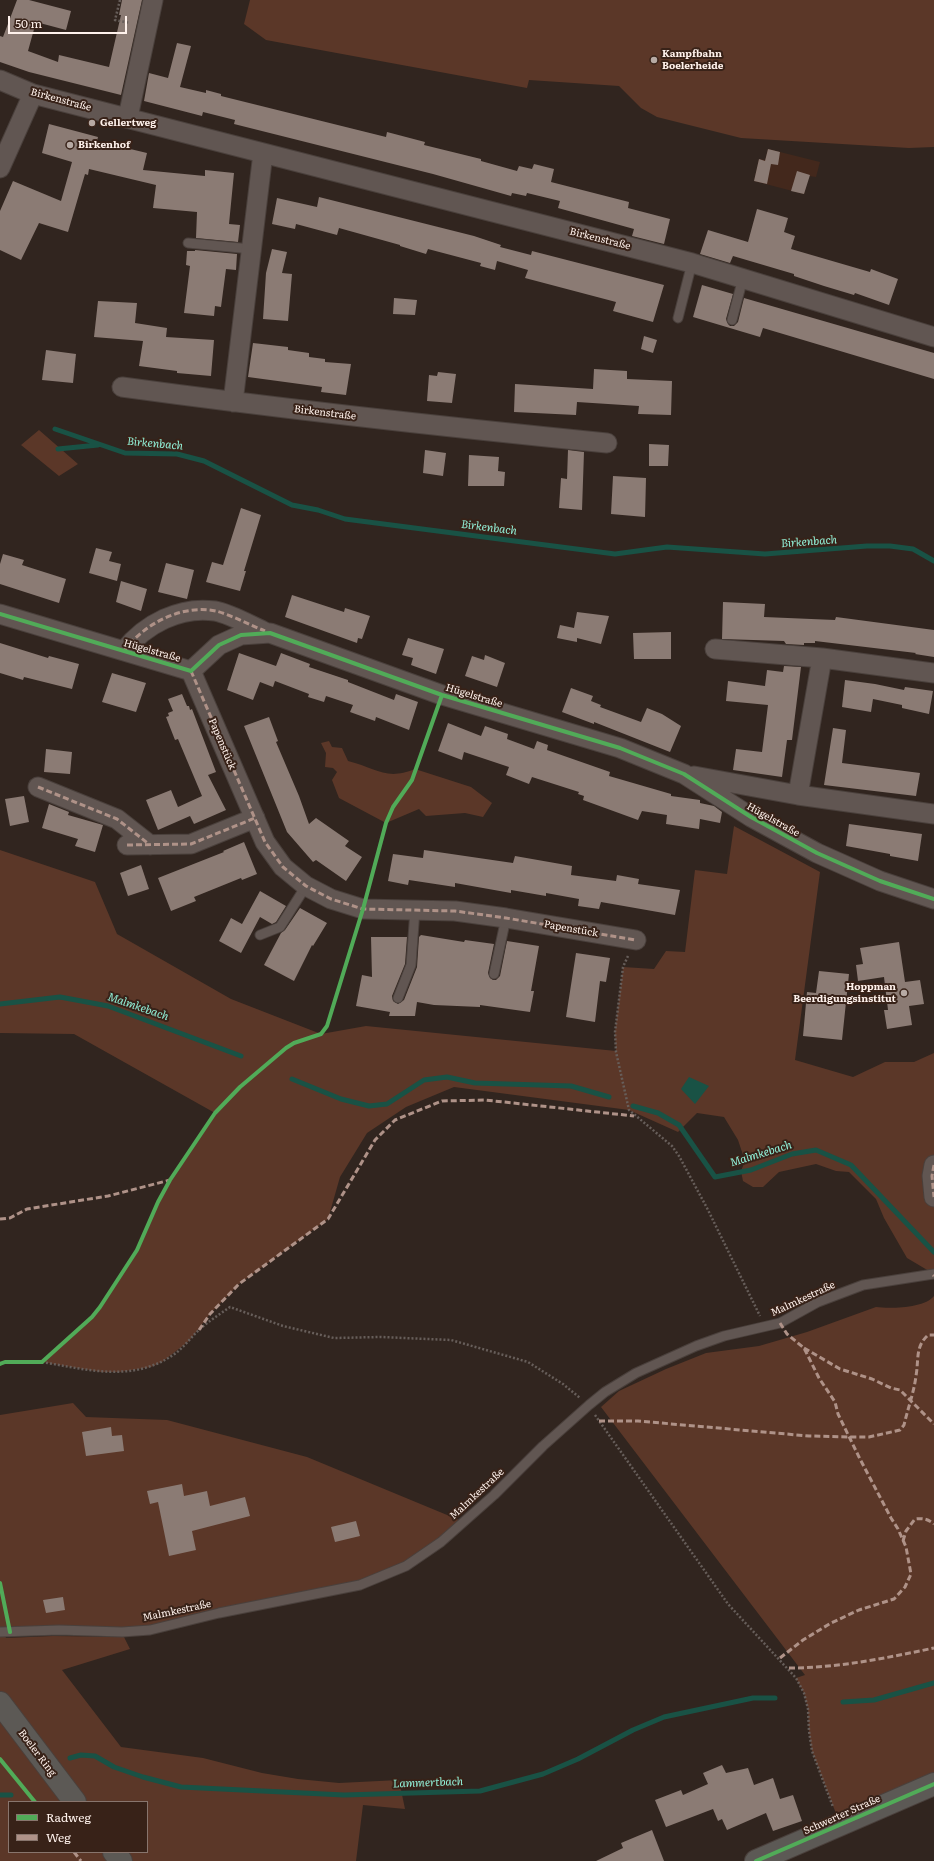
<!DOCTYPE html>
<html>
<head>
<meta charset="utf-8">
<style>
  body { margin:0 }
  #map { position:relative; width:934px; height:1861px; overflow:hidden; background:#31251f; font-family:Literata,serif }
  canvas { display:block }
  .legend { position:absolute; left:8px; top:1801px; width:140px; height:52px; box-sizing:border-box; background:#382218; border:1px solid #88756d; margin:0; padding:5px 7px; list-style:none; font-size:12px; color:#fff2ec }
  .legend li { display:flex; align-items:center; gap:8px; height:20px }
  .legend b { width:20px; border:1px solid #88756d }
  .scale { position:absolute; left:8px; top:16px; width:119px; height:18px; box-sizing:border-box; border:2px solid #fff2ec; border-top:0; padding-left:5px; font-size:12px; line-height:14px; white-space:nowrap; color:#fff2ec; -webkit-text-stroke:3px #382218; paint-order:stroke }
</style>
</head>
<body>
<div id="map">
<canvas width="934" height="1861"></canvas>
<ul class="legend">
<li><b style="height:5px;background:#51ab58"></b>Radweg</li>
<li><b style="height:5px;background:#af9288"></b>Weg</li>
</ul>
<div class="scale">50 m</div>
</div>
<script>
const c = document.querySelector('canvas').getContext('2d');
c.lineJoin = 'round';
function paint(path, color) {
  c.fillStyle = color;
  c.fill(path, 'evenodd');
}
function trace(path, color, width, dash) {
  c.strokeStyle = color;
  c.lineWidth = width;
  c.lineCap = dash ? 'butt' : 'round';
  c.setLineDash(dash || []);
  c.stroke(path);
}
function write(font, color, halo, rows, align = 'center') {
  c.font = font + ' Literata,serif';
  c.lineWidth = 4;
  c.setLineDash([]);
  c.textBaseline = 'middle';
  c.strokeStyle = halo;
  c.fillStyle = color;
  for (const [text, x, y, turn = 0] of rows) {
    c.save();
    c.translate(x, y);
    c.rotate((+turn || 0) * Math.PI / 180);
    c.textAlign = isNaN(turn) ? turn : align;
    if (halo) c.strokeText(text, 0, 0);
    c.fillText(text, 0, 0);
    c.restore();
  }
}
paint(new Path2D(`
  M768,149L820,162L816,177L809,176L804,194L754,181L759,159L765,160Z`), '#43281c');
paint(new Path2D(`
  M250,0H934V147L909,148L741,138L657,117L641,108L619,86L529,80L527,88L266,40L244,24Z
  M39,430L78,464L59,476L21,445Z
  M329,741L332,747L342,748L348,761C376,768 386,781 415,769L471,787L492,803L483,817L465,813L426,816L419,809L386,823L339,798L332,780L337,772L333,768L325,767L326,753L321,743Z
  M734,826L820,872L795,1060L853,1077L885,1062H914L934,1053V1274L907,1258L884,1218L876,1199L849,1172L836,1171L816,1164L779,1172L763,1187H753L743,1181L741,1171L745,1161L738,1140L724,1117L697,1113L678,1132L629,1110L454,1087L406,1107L367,1133L340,1177L328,1219L239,1284L210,1314L189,1341L162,1362L151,1367L119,1372H101L42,1362L92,1317L100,1307L137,1250L158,1202L170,1180L215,1113L74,1034L0,1033V850L95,882L117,934L231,999L321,1034L366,1026L616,1051L615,1032L623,967L654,969L666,951L685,952L695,870L727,874Z
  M934,1296V1784L840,1824L812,1751L809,1731L808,1709L804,1693L796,1678L805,1675L601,1407L619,1391L666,1369L706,1353L759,1346L807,1332L876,1307C890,1309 925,1308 934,1296Z
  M73,1403L86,1417L167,1420L307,1457L464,1522L406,1566L360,1585L150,1630L4,1632L6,1638L53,1636L124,1637L130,1649L62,1670L121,1747L203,1758L262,1773L298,1779L339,1783L399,1780L405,1809L363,1805L356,1861H0V1415ZM9,1802H147V1852H9Z`), '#5b3728');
paint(new Path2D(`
  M689,1077L709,1086L695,1104L681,1089Z`), '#195245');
trace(new Path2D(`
  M55,429L125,453L177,454L204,461L292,505L318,510L345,519L615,554L667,547L765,554L867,546H890L913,549L934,561
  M58,449L98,445
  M0,1004L60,997L108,1006L241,1056
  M292,1079L341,1099L369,1106L387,1104L424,1080L447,1077L475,1083L571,1086L609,1097
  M633,1106L658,1113L679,1125L715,1177L751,1170L792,1154L816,1150L851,1165L934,1252
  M843,1702L874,1700L934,1683
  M70,1758L81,1755L95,1756L114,1767L143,1777L181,1787L344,1795L480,1791L543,1774L578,1759L633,1730L664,1717L753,1698H775
  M0,1795H11`), '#195245', 5);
paint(new Path2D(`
  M17,0H29L71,11L66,30L36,22L28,51L58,62L59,55L109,67L121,15H119L122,0H142L121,95L29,72L0,62V36L3,37Z
  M177,43L191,46L180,87L206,93V90L221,94V96L386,137L387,132L425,142L424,145L481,159V161L517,171L519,166L532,169L534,164L554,169L551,182L629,202L628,208L670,219L664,244L632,236L634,229L558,208L560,201L527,193L526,196L512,193L511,196L433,174L234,124L235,120L203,112L202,116L144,101L149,73L168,78Z
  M49,124L98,137L97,141L147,153L143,170L205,176V170L234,173L229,224L240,225L238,242L196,238L197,212L153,208L156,185L89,169L88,175L85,174L68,232L39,223L21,260L0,250V211L13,181L61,201L72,162L42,153Z
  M768,149L780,152L778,165L771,164L767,184L754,181L759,159L765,161Z
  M797,171L810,175L804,194L791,191Z
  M319,197L474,236L501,245L500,247L531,255L532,251L664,285L653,322L613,311L616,302L525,278L528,270L497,261L495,270L480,266L481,263L428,249L426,254L400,246V245L339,228L337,235L296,224L295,229L272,224L277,198L317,207Z
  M757,209L788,218L784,232L795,236L791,249L870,272L871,269L898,279L889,305L855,293L854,295L824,286L794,276V274L733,256L730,263L700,254L708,230L748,242Z
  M272,249L287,252L282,273L292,274L288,321L263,319L266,273Z
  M195,250L237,254L236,270L226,269L221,307L215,306L214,316L184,313L190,266L186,265L187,251H195Z
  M702,285L733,294L726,319L728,324L730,326H734L738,322L744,298L934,353V379L763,328L760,337L693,317Z
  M394,298L417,300L415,315L393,314Z
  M98,301L137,303L135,323L167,328L166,337L214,340L211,376L177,373V371L139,366L143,341L94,337Z
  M644,336L657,340L653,353L641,349Z
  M253,343L288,347V350L309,353V357L325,359V362L351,364L346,395L321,392L322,387L248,377Z
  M46,350L76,354L73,383L42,380Z
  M594,369L627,371V379L672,381L671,415L638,414L639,406L577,402L576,415L514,412L515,384L593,389Z
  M438,372L456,374L452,403L427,401L429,375L437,376Z
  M649,444L669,445L668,466H649Z
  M425,450L446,453L443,476L423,473Z
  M568,450L584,452L582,510L559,508L561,478L567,479Z
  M469,455L499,457L498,471L505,472L504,486H468Z
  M613,476L646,478L645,517L611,514Z
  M241,508L261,515L244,571H246L240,591L206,582L212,562L223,565Z
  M96,548L112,552L109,561L121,564L117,581L89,573Z
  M3,554L24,560L22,565L66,579L59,603L0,584V564Z
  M166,563L194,570L187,599L158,592Z
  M121,581L147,589L141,611L116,602Z
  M292,595L344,612L345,608L370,616L362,639L358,638L357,643L285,617Z
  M723,602L765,604L764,617L835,620L836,617L934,630V657L915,654L916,653L815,641V643H804V645L786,644L784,641L722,639Z
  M577,612L609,616L601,644L577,638V642L557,638L560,625L574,628Z
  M671,632V659H634L633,633Z
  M408,638L444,649L436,674L411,665L413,658L402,655Z
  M0,643L48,658L49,656L79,664L72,689L24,677L23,680L0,673Z
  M239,653L276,666L281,653L310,664L309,667L348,680V682L394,700L396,694L418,702L409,730L376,717L375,721L350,712L353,705L326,696L324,702L308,697L309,694L275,681L273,687L260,682L253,700L227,690Z
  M485,655L505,663L497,687L465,676L472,656L484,660Z
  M784,666L801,667L792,740H787L782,777L733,770L736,749L762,752L768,705L726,701L728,681L765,686L767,670L783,672Z
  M112,673L146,683L136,712L102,702Z
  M845,680L875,684L904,690L905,687L933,691L929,714L902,708V705L873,699L871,712L842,707Z
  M571,688L593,696L591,701L601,705L600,707L641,722L647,708L662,714L681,726L670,752L594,722V724L562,712Z
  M182,694L187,706H189L190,710L192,709L216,772L208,775L226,810L194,824L190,816L158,830L146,800L171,790L178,807L202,796L178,739L175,740L166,717L169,716L168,713L173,711L168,699Z
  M269,717L278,741L276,742L299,796L309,824L316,818L349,841L345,846L362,857L346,881L316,860L313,862L287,832L244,726Z
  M448,723L481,736L485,726L508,734L507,739L534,749L537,741L548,745L547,750L610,772L609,776L671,794V796L700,800V803L714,806L722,812L720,823L700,819L699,829L666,824L667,815L642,811L638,820L583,800L584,796L578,794L579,792L532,777L529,784L506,775L509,767L464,752L462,760L438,751Z
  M833,728L846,730L842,763L920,773L916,796L824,785Z
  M46,749L72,752L70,774L44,772Z
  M24,796L29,822L10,826L5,799Z
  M49,804L69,812L68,815L103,825L95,852L75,846L78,839L42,828Z
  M849,824L922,834L918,861L890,856V854L846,846Z
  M244,842L257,874L242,880L241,878L194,897L196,901L171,911L158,878L224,852L223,851Z
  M424,850L513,863L515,856L572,866L571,875L616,881L617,875L639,879L638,884L680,890L675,915L601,902L599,909L578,906L579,899L546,893V896L511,890V893L455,883V887L409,880L408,885L388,881L393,854L423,858Z
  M141,865L149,889L128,896L120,873Z
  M260,891L286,906L276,922L272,924L260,917L241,953L219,941L231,918L242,924Z
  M300,908L327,923L313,946L312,945L294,981L264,965L281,933L285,930Z
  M421,935L464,942L465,940L494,944L488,973L490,978L493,980H496L500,976L507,941L539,946L531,991H534L530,1012L480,1005V1007L434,1005L417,1002L415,1016H389L390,1012L356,1006L362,975L372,977L371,937H407L405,964L392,996L393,1001L398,1004L404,1000L417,967L419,937Z
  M899,942L905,982L920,980L924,1004L909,1006L912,1025L887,1029L884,1010H888L884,977L858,981L856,965L863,964L860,948Z
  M576,953L610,958L606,982L600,981L595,1022L566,1017Z
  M819,971L849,974L842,1040L803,1036L807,992L816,993Z
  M111,1427L112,1436L122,1435L124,1451L86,1456L82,1432Z
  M182,1484L184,1496L207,1491L210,1506L245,1497L250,1516L192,1531L196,1550L169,1556L158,1502L150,1504L147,1491Z
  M356,1521L360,1536L335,1542L331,1527Z
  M63,1597L65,1610L46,1613L43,1600Z
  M722,1765L726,1773L748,1768L754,1785L773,1778L780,1799L793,1795L802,1821L773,1831L766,1813L727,1830L722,1819L718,1821L713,1809L666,1827L655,1800L681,1790L683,1795L708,1784L703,1773Z
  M652,1830L664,1861H596L623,1848L621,1843Z`), '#8b7b74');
const service = new Path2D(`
  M188,243L251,249
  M678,318L692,263
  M732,320L743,278
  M260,935L280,927L306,886
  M494,974L506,918
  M398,998L411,965L415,910
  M0,1632L59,1630L122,1632L150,1630L219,1613L360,1585L406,1566L441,1542L494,1495L543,1446L589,1405L605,1392L636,1373L696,1346L724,1336L780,1323L818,1302L863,1285L934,1274`);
const minor = new Path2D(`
  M0,80L33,94L692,263L934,337
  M128,117L153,0
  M0,168L33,94
  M122,387C283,409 445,427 607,443
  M233,402L263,153
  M0,614L191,671L219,645L241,635L270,633L442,695L620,748L684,774L751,817L817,853L880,881L934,899
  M715,649L822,658
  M124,651C145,624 180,606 215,611C228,613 250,625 263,631
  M191,671L265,842L283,867L306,886L331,899L363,909L455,911L506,918L636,940
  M694,776L798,795L934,814
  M38,787L117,819L150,845
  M798,795L822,658L934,673
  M127,845L191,844L255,818
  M934,1165L932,1176L934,1197`);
const secondary = new Path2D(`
  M0,1703L75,1802
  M114,1852L121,1861
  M756,1861L934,1784`);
trace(service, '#4a403c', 11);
trace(minor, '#4a403c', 21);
trace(secondary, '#4a403c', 24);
trace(new Path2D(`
  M120,0L115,20L130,23
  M628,956L623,967L615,1032L616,1052L629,1110L672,1146L679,1156L707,1208L760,1316
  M42,1362C89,1370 134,1383 176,1353C185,1346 192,1336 200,1329C209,1321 220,1314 230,1307L283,1326L334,1338L381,1337L451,1340L528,1362L563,1384L580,1398
  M595,1415L728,1604L796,1678L804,1693L808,1709L809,1731L812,1751L833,1807`), '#675e5a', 2.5, [2, 2]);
trace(service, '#615652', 9);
trace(minor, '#615652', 19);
trace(secondary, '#5c5955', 22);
trace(new Path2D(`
  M124,651C144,624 181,604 216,611C231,615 250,625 265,631
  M191,671L265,842L283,867L306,886L331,899L363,909L455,911L506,918L636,940
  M38,787L117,819L150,845
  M127,845L191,844L255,818
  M934,1165L932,1176L934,1197
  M0,1219L10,1218L27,1209L108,1196L170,1180
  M933,1275L934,1276
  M199,1330L210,1314L239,1284L328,1219L375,1140L395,1120L442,1101L485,1100L634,1116
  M804,1348L840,1369L872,1379L891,1388L900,1390L934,1424
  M599,1421H638L809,1436L852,1437H869L900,1430L904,1425C908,1408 914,1392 916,1376C919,1359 915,1347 928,1335H934
  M903,1541L906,1531L915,1519C923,1518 928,1519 934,1524
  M780,1658L803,1640L831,1623L859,1610L894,1599L905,1587L911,1574L906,1547L898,1529L891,1518L860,1459L838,1414L835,1402L819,1378L804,1348L787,1334L780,1323
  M789,1668C838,1668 886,1658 934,1648
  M74,1852L81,1861`), '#af9288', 3, [6, 3]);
trace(new Path2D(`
  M0,614L191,671L219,645L241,635L270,633L442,695L620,748L684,774L751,817L817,853L880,881L934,899
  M0,1364L5,1362H42L92,1317L100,1307L137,1250L158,1202L170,1180L215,1113L240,1087L286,1048L294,1043L321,1034L327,1026L363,909L386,823L393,807L412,780L442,695
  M0,1583L10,1632
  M0,1759L35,1802
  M756,1861L934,1784`), '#51ab58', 4);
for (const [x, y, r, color] of [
  [654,60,4,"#b7aaa4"],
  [92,123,4,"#b7aaa4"],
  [70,145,4,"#b7aaa4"],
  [904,993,4,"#b7aaa4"]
]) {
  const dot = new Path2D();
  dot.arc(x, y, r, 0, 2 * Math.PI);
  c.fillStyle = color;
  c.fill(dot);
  trace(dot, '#382218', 1.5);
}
write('bold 10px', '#fff2ec', '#382218', [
  ["Kampfbahn",662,54],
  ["Boelerheide",662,66],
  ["Gellertweg",100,123],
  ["Birkenhof",78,145],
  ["Hoppman",896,987,"right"],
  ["Beerdigungsinstitut",896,999,"right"]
], 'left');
write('10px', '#fff2ec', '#382218', [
  ["Birkenstraße",61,100,15],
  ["Birkenstraße",600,239,14],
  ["Birkenstraße",325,413,7],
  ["Hügelstraße",152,651,16],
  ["Hügelstraße",474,696,17],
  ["Papenstück",222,744,67],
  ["Hügelstraße",773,820,29],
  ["Papenstück",571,929,10],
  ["Malmkestraße",803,1299,-25],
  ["Malmkestraße",477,1494,-43],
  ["Malmkestraße",177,1611,-12],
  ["Boeler Ring",37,1753,53],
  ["Schwerter Straße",842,1815,-24]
]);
write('italic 11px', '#91f0d8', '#382218', [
  ["Birkenbach",155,444,5],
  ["Birkenbach",489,528,7],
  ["Birkenbach",809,542,-4],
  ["Malmkebach",138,1007,19],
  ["Malmkebach",761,1154,-17],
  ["Lammertbach",428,1783,-2]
]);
</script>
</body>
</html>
